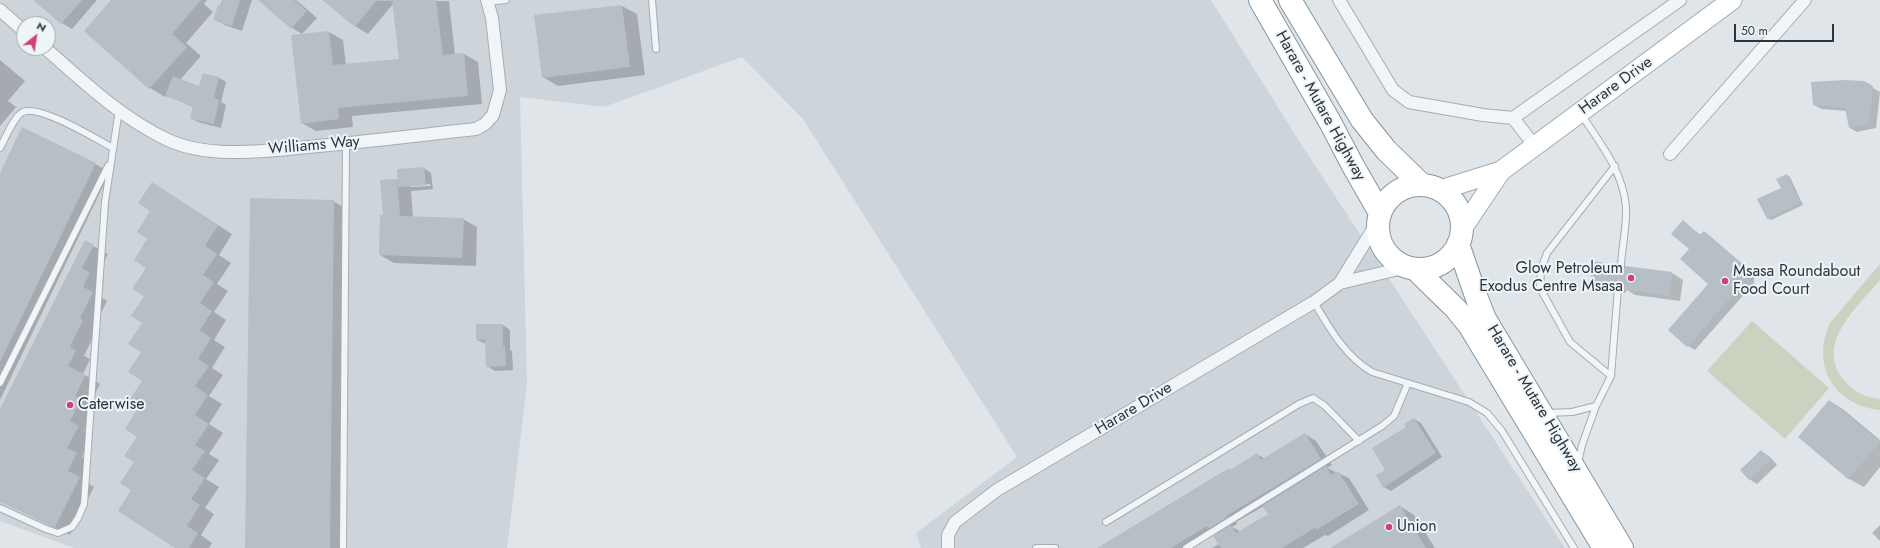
<!DOCTYPE html>
<html>
<head>
<meta charset="utf-8">
<style>
  body { margin:0 }
  #map { position:relative; width:1880px; height:548px; overflow:hidden; background:#dfe5e9; font-family:Jost,sans-serif }
  canvas { display:block }
  .north { position:absolute; left:16px; top:16px; width:40px; height:40px; box-sizing:border-box; background:#eff4f7; border:1px solid #9fa8ae; border-radius:50%; rotate:30deg; font-size:11px; font-weight:700; line-height:16px; text-align:center; color:#283641 }
  .north::after { content:''; display:block; margin:auto; width:14px; height:18px; background:#d34073; clip-path:polygon(50% 0,100% 100%,50% 72%,0 100%) }
  .scale { position:absolute; left:1734px; top:24px; width:100px; height:18px; box-sizing:border-box; border:2px solid #283641; border-top:0; padding-left:5px; font-size:12px; line-height:14px; white-space:nowrap; color:#283641; -webkit-text-stroke:3px #eff4f7; paint-order:stroke }
</style>
</head>
<body>
<div id="map">
<canvas width="1880" height="548"></canvas>
<div class="north">N</div>
<div class="scale">50 m</div>
</div>
<script>
const c = document.querySelector('canvas').getContext('2d');
c.lineJoin = 'round';
function paint(path, color) {
  c.fillStyle = color;
  c.fill(path, 'evenodd');
}
function trace(path, color, width, dash) {
  c.strokeStyle = color;
  c.lineWidth = width;
  c.lineCap = dash ? 'butt' : 'round';
  c.setLineDash(dash || []);
  c.stroke(path);
}
function write(font, color, halo, rows, align = 'center') {
  c.font = font + ' Jost,sans-serif';
  c.lineWidth = 4;
  c.setLineDash([]);
  c.textBaseline = 'middle';
  c.strokeStyle = halo;
  c.fillStyle = color;
  for (const [text, x, y, turn = 0] of rows) {
    c.save();
    c.translate(x, y);
    c.rotate((+turn || 0) * Math.PI / 180);
    c.textAlign = isNaN(turn) ? turn : align;
    if (halo) c.strokeText(text, 0, 0);
    c.fillText(text, 0, 0);
    c.restore();
  }
}
paint(new Path2D(`
  M0,0H1211L1301,144L1565,548H921L916,533L1017,457L803,119L742,57L604,107L520,97L527,384L507,548H74L0,521ZM24,24H48V48H24Z`), '#cdd5db');
paint(new Path2D(`
  M1880,264V280C1858,306 1815,343 1843,379C1853,391 1865,398 1880,399V410H1879C1833,404 1811,365 1830,323Z
  M1752,321L1829,388L1785,439L1707,371Z`), '#c9d3c0');
paint(new Path2D(`
  M34,0H97L72,29L62,23Z
  M113,0H207L204,4L213,12L186,43L201,56L180,80L200,87L203,74L219,78L226,82L221,102L226,105L221,128L198,122L191,118L193,107L166,95L165,97L150,88L85,31Z
  M222,0H252L242,31L225,25L215,19Z
  M260,0H296L317,18L302,34L292,28Z
  M332,0L449,1L455,55L464,54L478,62L482,104L352,116L353,127L316,131L302,123L329,32L343,40L346,65L400,60L393,4L368,34L355,26Z
  M622,6L637,14L645,75L558,86L543,77L535,16Z
  M0,60L25,81L8,101L16,107L0,126Z
  M1863,82L1880,92L1876,128L1857,132L1850,128L1847,111L1822,109L1814,105Z
  M95,164L110,172L0,400V175Z
  M424,168L431,173L433,189L411,191L413,217L463,219L477,227L476,266L394,263L380,255L384,216L381,181L399,180ZM430,184L431,186L410,187L409,185Z
  M1787,175L1790,177L1803,205L1771,220L1767,218L1782,189Z
  M152,183L232,234L219,255L231,263L217,284L228,291L214,312L226,320L214,340L225,347L212,368L223,375L209,396L222,404L209,424L223,433L209,454L219,460L206,479L219,487L205,508L214,514L201,535L212,543L209,548H176L133,490L143,381V323Z
  M333,201L348,210L344,548H246Z
  M1683,222L1701,235L1704,232L1711,237L1754,274V283L1695,350L1688,346L1710,284L1690,249Z
  M93,246L108,254L96,277L104,282L97,295L107,301L94,327L97,329L84,356L90,359L83,374L100,384L89,405L95,409L84,430L93,435L82,457L91,462L82,480L94,487L70,535L0,501V412Z
  M1616,266L1622,269L1672,273L1683,280L1680,301L1635,295L1627,290L1625,293L1602,290L1591,284Z
  M477,325H503L510,330V350L512,351L513,370L495,371L487,366L486,344L477,340Z
  M1830,401L1844,410L1880,440V467L1864,487L1849,479L1799,437Z
  M1414,419L1421,423L1442,457L1391,491L1384,487L1387,470L1407,427Z
  M1305,434L1316,441L1332,465L1327,468L1349,478L1369,510L1328,536L1325,535L1303,548H1212L1219,544V534L1217,532L1192,548H1113L1229,469L1231,470L1257,454L1265,459ZM1264,506L1269,514L1241,532L1232,527L1237,524L1236,522Z
  M1762,452L1769,456L1777,465L1757,484L1749,479Z
  M1400,506L1414,515L1435,548H1332Z
  M1880,525V541L1872,533Z`), '#0003');
paint(new Path2D(`
  M33,0H82L61,24Z
  M111,0H201L172,34L187,47L149,89L84,31Z
  M222,0H240L232,26L213,20L218,5L220,6Z
  M258,0H294L307,11L291,29Z
  M322,0H377L355,27Z
  M392,0H436L443,55L464,53L468,96L338,108L339,119L301,124L291,35L329,31L333,65L399,59Z
  M622,5L630,67L542,78L534,15Z
  M203,73L219,77L214,98L219,100L214,124L190,119L193,106L165,96L173,76L199,86Z
  M1845,80L1864,81L1873,86L1869,124L1849,128L1845,108L1813,105L1811,82Z
  M22,127L96,163L0,362V173Z
  M424,167L426,185L398,187L397,169Z
  M1787,174L1800,203L1767,219L1757,199L1781,188L1776,179Z
  M397,179L400,216L464,218L462,258L379,255L380,215H383L380,180Z
  M152,182L218,225L205,246L217,254L203,275L214,282L200,303L212,311L200,330L211,338L198,359L209,366L195,386L208,395L195,415L209,424L195,445L205,451L192,470L205,478L191,499L200,505L187,526L198,533L189,548H175L118,511L131,490L120,483L134,462L124,456L137,437L125,429L138,408L128,402L142,381L128,372L141,352L128,344L142,323L131,316L144,296L132,289L146,268L134,260L147,239L137,232L150,211L138,203Z
  M250,198L334,200L330,548H245Z
  M1683,220L1700,235L1704,231L1747,268V279L1687,347L1668,330L1708,284L1680,259L1689,249L1671,234Z
  M85,240L94,245L82,268L90,272L83,287L93,292L80,318L83,320L70,347L76,350L68,366L86,375L75,396L81,399L70,421L79,426L67,448L77,453L68,471L80,477L55,527L0,502V409Z
  M1593,261L1617,265L1620,269L1625,266L1672,272L1669,296L1622,289V286L1619,284H1616L1614,288L1590,285Z
  M476,324H503V346L505,345L506,366L486,367L485,340H476Z
  M1829,400L1880,442L1848,479L1798,437Z
  M1414,418L1436,453L1383,488L1376,475L1385,470L1372,448L1406,427L1404,424Z
  M1305,433L1321,459L1226,516L1227,517L1209,529L1207,526L1171,548H1097L1229,468L1230,470L1257,453L1261,460Z
  M1761,450L1771,460L1749,480L1740,470Z
  M1326,466L1331,475L1338,471L1359,504L1316,530L1315,528L1282,548H1221L1213,536L1231,525L1236,533L1268,514L1262,506Z
  M1400,505L1426,548H1330Z`), '#b6bfc6');
const lane = new Path2D(`
  M652,0L656,49
  M488,2L506,0
  M1581,114C1600,143 1623,171 1626,207C1627,226 1622,246 1621,265
  M0,148C5,139 14,116 23,112C39,104 96,139 113,148
  M1314,302C1330,329 1345,356 1372,372L1469,402L1487,413L1502,431L1574,548
  M1611,376L1570,342L1540,288L1541,269L1547,253L1615,166
  M0,383L108,166
  M1547,413L1572,412L1596,406
  M1578,463L1582,445L1596,406L1611,376L1618,288
  M0,508L46,529L58,533L72,527L78,518L84,504L105,202L119,110
  M1106,522L1299,404L1313,398L1325,406L1359,441
  M343,548L346,144
  M1036,548H1055
  M1186,548L1382,426L1394,416L1408,383`);
const street = new Path2D(`
  M1339,0L1393,90L1409,102L1483,115L1513,118L1680,0
  M0,10L24,31
  M45,48C83,81 121,118 168,140C209,159 265,151 308,147C364,142 420,135 476,129L485,124L493,115L500,90L492,18L487,0
  M1513,118L1534,145
  M1670,154L1805,0
  M1340,283L1378,221
  M948,548V535L955,522L997,490L1314,302L1340,283L1407,267`);
const primary = new Path2D(`
  M1440,190L1501,171
  M1462,229L1501,171L1732,0`);
const highway = new Path2D(`
  M1260,0L1330,122L1352,164L1380,213
  M1290,0L1362,120L1386,150L1422,185
  M1378 227a42 42 0 1 1 84 0a42 42 0 1 1-84 0Z
  M1458,244L1476,296L1485,319L1622,548
  M1415,269L1456,309L1469,325L1604,548`);
trace(lane, '#a4adb3', 8);
trace(street, '#a4adb3', 14);
trace(primary, '#9eacb5', 21);
trace(highway, '#8696a0', 24);
trace(lane, '#f2f5f7', 6);
trace(street, '#f2f5f7', 12);
trace(primary, '#fff', 19);
trace(highway, '#fff', 22);
for (const [x, y, r, color] of [
  [1631,278,4,"#d34073"],
  [1725,281,4,"#d34073"],
  [70,405,4,"#d34073"],
  [1389,527,4,"#d34073"]
]) {
  const dot = new Path2D();
  dot.arc(x, y, r, 0, 2 * Math.PI);
  c.fillStyle = color;
  c.fill(dot);
  trace(dot, '#eff4f7', 1.5);
}
write('16px', '#283641', '#eff4f7', [
  ["Harare Drive",1616,86,-36],
  ["Harare - Mutare Highway",1320,106,61],
  ["Williams Way",314,146,-5],
  ["Harare - Mutare Highway",1534,399,59],
  ["Harare Drive",1134,409,-31]
]);
write('16px', '#283641', '#eff4f7', [
  ["Glow Petroleum",1623,269,"right"],
  ["Exodus Centre Msasa",1623,287,"right"],
  ["Msasa Roundabout",1733,272],
  ["Food Court",1733,290],
  ["Caterwise",78,405],
  ["Union",1397,527]
], 'left');
</script>
</body>
</html>
